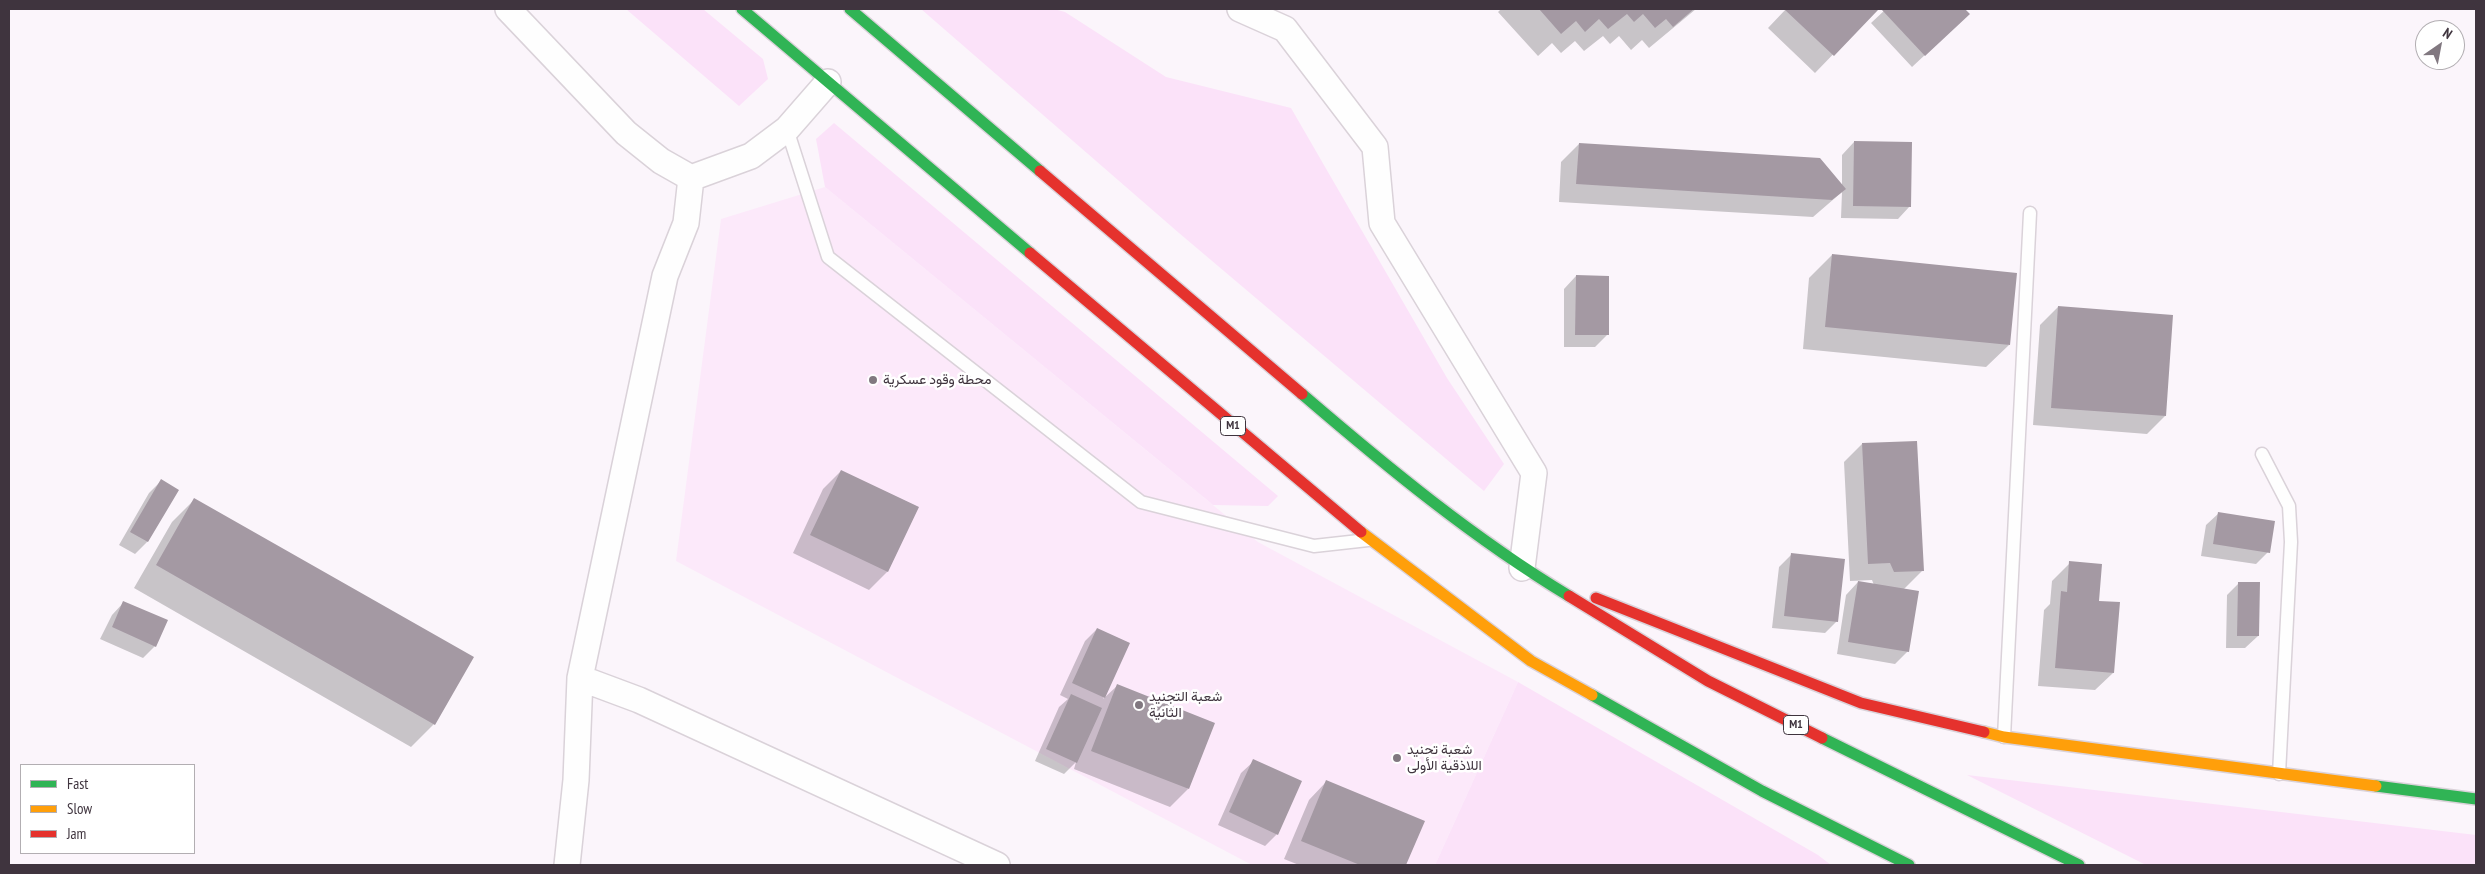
<!DOCTYPE html>
<html>
<head>
<meta charset="utf-8">
<style>
  body { margin:0 }
  #map { position:relative; width:2485px; height:874px; overflow:hidden; background:#fbf5fb; font-family:"PT Sans Narrow",sans-serif }
  canvas { display:block }
  .frame { position:absolute; inset:0; border:10px solid #3f343e; pointer-events:none }
  .legend { position:absolute; left:20px; top:764px; width:175px; height:90px; box-sizing:border-box; background:#fff; border:1px solid #b2aeb2; margin:0; padding:6px 9px; list-style:none; font-size:15px; color:#3f343e }
  .legend li { display:flex; align-items:center; gap:10px; height:25px }
  .legend b { width:25px; border:1px solid #b2aeb2 }
  .north { position:absolute; left:2415px; top:20px; width:50px; height:50px; box-sizing:border-box; background:#fff; border:1px solid #b2aeb2; border-radius:50%; rotate:33deg; font-size:14px; font-weight:700; line-height:20px; text-align:center; color:#3f343e }
  .north::after { content:''; display:block; margin:auto; width:18px; height:22px; background:#817880; clip-path:polygon(50% 0,100% 100%,50% 72%,0 100%) }
</style>
</head>
<body>
<div id="map">
<canvas width="2485" height="874"></canvas>
<div class="frame"></div>
<ul class="legend">
<li><b style="height:6px;background:#30b455"></b>Fast</li>
<li><b style="height:6px;background:#ff9f0a"></b>Slow</li>
<li><b style="height:6px;background:#e5322d"></b>Jam</li>
</ul>
<div class="north">N</div>
</div>
<script>
const c = document.querySelector('canvas').getContext('2d');
c.lineJoin = 'round';
function paint(path, color) {
  c.fillStyle = color;
  c.fill(path, 'evenodd');
}
function trace(path, color, width, dash) {
  c.strokeStyle = color;
  c.lineWidth = width;
  c.lineCap = dash ? 'butt' : 'round';
  c.setLineDash(dash || []);
  c.stroke(path);
}
function write(font, color, halo, rows, align = 'center') {
  c.font = font + ' "PT Sans Narrow",Vazirmatn,sans-serif';
  c.lineWidth = 5;
  c.setLineDash([]);
  c.textBaseline = 'middle';
  c.strokeStyle = halo;
  c.fillStyle = color;
  for (const [text, x, y, turn = 0] of rows) {
    c.save();
    c.translate(x, y);
    c.rotate((+turn || 0) * Math.PI / 180);
    c.textAlign = isNaN(turn) ? turn : align;
    if (halo) c.strokeText(text, 0, 0);
    c.fillText(text, 0, 0);
    c.restore();
  }
}
paint(new Path2D(`
  M825,187L1258,542L1518,682L1435,865H1252L676,561L721,219Z`), '#fce9fa');
paint(new Path2D(`
  M626,9H703L763,59L768,79L739,106Z
  M921,9H1054L1065,12L1166,77L1291,108L1447,378L1504,464L1484,491L1179,233Z
  M834,123L1278,496L1268,506L1213,505L825,187L816,139Z
  M1518,682L1818,855L1831,865H1435Z
  M1967,775L2476,835V865H2146Z`), '#fbe2f9');
paint(new Path2D(`
  M1501,9H1696L1649,48L1642,40L1631,50L1619,36L1610,44L1603,36L1584,51L1575,41L1561,53L1552,43L1538,56L1498,12Z
  M1786,9H1874L1876,10L1815,73L1768,28Z
  M1886,9H1964L1969,14L1912,67L1871,23Z
  M1854,142L1910,206L1898,219L1841,218L1842,192L1813,217L1559,202L1561,162L1579,144L1842,186V155Z
  M1832,255L2009,345L1986,367L1803,349L1809,278Z
  M1576,276L1607,335L1595,347H1564V289Z
  M2058,307L2165,416L2147,434L2033,425L2040,325Z
  M1862,444L1922,571L1903,590L1908,651L1895,664L1837,654L1846,595L1858,582L1874,585L1872,580L1850,581L1844,462Z
  M841,471L918,507L887,572L869,590L793,553L823,489Z
  M161,481L177,490L147,542L135,554L119,545L149,493Z
  M195,499L434,724L411,747L134,588L172,522Z
  M2219,513L2268,552L2256,564L2201,556L2206,525Z
  M1791,555L1837,621L1825,633L1772,628L1779,567Z
  M2070,563L2097,602L2113,673L2095,690L2038,686L2044,610L2050,604L2052,581Z
  M2239,583L2258,636L2245,648H2226L2227,595Z
  M124,602L155,646L143,658L100,639L112,615Z
  M1097,629L1129,643L1103,699L1117,686L1188,789L1170,807L1074,769L1076,762L1064,774L1035,761L1059,707L1068,699L1060,695L1085,641Z
  M1254,761L1277,834L1265,846L1218,825L1241,773Z
  M1326,782L1423,822L1405,865H1299L1284,859L1309,800Z`), '#0003');
paint(new Path2D(`
  M1539,9H1694L1673,27L1666,19L1655,28L1643,14L1634,22L1627,14L1608,29L1599,19L1585,32L1576,21L1561,34Z
  M1784,9H1876L1878,10L1834,56Z
  M1884,9H1965L1970,14L1925,56L1882,10Z
  M1854,141L1912,142L1911,207L1853,206Z
  M1579,143L1820,158L1846,189L1832,200L1576,184Z
  M1832,254L2017,273L2010,345L1825,327Z
  M1576,275L1609,276V335H1575Z
  M2058,306L2173,315L2166,416L2051,408Z
  M1917,441L1924,571L1894,572L1890,563L1868,564L1862,443Z
  M841,470L919,507L888,572L810,535Z
  M161,479L179,490L148,542L130,532Z
  M194,498L474,657L435,725L156,565Z
  M2218,512L2275,521L2270,553L2213,544Z
  M1791,553L1845,559L1838,622L1784,616Z
  M2069,561L2102,564L2099,601L2120,602L2114,673L2055,668L2061,591L2067,592Z
  M1858,581L1919,591L1909,652L1848,642Z
  M2238,582H2260L2259,636H2237Z
  M123,601L168,620L156,647L112,627Z
  M1097,628L1130,643L1105,698L1072,683Z
  M1117,684L1215,723L1189,789L1091,751Z
  M1071,694L1102,708L1077,763L1046,749Z
  M1253,759L1302,781L1278,835L1229,812Z
  M1326,780L1425,821L1406,865H1360L1301,841Z`), '#a499a3');
const lane = new Path2D(`
  M787,129L828,257L1141,502L1314,546L1368,540
  M2262,454L2289,506L2291,542L2279,774
  M2004,737L2030,213`);
const street = new Path2D(`
  M508,9L626,133L661,161L691,178L751,156L787,129L828,82
  M1240,9L1285,29L1375,147L1382,223L1534,473L1522,568
  M580,678L639,700L997,865
  M567,865L576,780L580,678L665,276L686,223L691,178`);
const fast = new Path2D(`
  M742,9L1030,253
  M850,9L1040,171
  M1302,394C1387,467 1473,538 1569,596
  M1592,695L1762,791L1909,865
  M1822,738L2079,865
  M2376,786L2476,799`);
const slow = new Path2D(`
  M1361,532L1531,661L1592,695
  M1984,732L2004,737L2376,786`);
const jam = new Path2D(`
  M1040,171L1302,394
  M1030,253L1361,532
  M1569,596L1708,681L1822,738
  M1596,598L1861,703L1984,732`);
trace(lane, '#dad2d9', 15);
trace(street, '#dad2d9', 28);
trace(fast, '#dad2d9', 14);
trace(slow, '#dad2d9', 14);
trace(jam, '#dad2d9', 14);
trace(lane, '#fefefe', 12);
trace(street, '#fefefe', 25);
trace(fast, '#30b455', 11);
trace(slow, '#ff9f0a', 11);
trace(jam, '#e5322d', 11);
for (const [x, y, r, color] of [
  [873,380,5,"#817880"],
  [1139,705,5,"#817880"],
  [1397,758,5,"#817880"]
]) {
  const dot = new Path2D();
  dot.arc(x, y, r, 0, 2 * Math.PI);
  c.fillStyle = color;
  c.fill(dot);
  trace(dot, '#fff', 2);
}
for (const [x, y, w] of [
  [1233,426,25],
  [1796,725,25]
]) {
  const box = new Path2D();
  box.roundRect(x - w / 2, y - 9.5, w, 19, 4);
  c.fillStyle = '#fff';
  c.fill(box);
  trace(box, '#3f343e', 1);
}
write('bold 12px', '#3f343e', null, [
  ["M1",1233,426],
  ["M1",1796,725]
]);
write('14px', '#3f343e', '#fff', [
  ["محطة وقود عسكرية",883,380],
  ["شعبة التجنيد",1149,697],
  ["الثانية",1149,713],
  ["شعبة تجنيد",1407,750],
  ["اللاذقية الأولى",1407,766]
], 'left');
</script>
</body>
</html>
